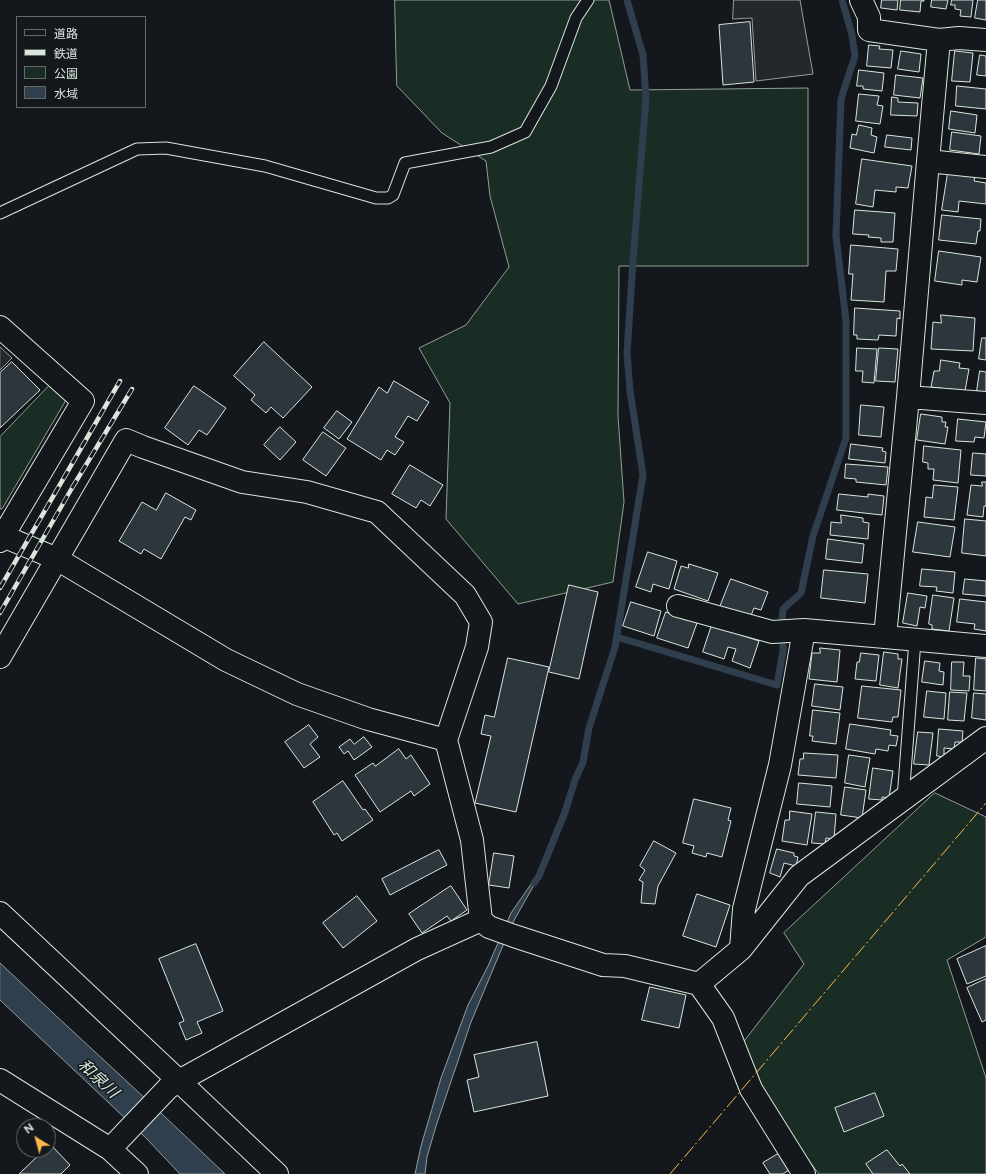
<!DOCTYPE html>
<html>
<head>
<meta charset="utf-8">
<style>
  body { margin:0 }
  #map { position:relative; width:986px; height:1174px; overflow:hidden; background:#14181c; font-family:Figtree,"Noto Sans JP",sans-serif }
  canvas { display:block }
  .legend { position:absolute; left:16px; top:16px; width:130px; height:92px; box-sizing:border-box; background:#14181c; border:1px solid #626a69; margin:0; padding:5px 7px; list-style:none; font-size:12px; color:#d8e6dc }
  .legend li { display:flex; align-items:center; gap:8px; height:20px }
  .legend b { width:20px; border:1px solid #626a69 }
  .north { position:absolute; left:16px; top:1118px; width:40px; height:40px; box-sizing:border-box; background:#14181c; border:1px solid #626a69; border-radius:50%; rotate:323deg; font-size:11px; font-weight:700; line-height:16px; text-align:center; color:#d8e6dc }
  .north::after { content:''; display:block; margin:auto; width:14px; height:18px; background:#ffb74d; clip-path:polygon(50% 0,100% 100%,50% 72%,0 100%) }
</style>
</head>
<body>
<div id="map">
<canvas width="986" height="1174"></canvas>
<ul class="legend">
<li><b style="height:5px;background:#14181c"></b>道路</li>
<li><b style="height:5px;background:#d8e6dc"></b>鉄道</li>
<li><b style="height:11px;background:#1a2d24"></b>公園</li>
<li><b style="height:11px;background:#2f3f4d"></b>水域</li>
</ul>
<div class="north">N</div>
</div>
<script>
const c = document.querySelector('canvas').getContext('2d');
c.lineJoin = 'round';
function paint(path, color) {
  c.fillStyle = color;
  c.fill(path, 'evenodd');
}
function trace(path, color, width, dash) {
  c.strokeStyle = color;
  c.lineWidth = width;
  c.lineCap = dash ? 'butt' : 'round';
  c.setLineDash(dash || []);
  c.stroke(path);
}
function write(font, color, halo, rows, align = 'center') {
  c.font = font + ' Figtree,"Noto Sans JP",sans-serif';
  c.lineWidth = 3;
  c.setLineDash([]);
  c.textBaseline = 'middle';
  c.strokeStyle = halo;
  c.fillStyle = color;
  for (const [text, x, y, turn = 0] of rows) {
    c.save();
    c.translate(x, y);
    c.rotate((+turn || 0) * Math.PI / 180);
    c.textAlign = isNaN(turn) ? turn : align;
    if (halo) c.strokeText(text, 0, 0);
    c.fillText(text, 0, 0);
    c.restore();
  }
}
const green = new Path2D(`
  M395,0H609L630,90L808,88V266H619L618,416L624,502L613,582L518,604L446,519L450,403L419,348L466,325L509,267L490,196L486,161L442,133L397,86Z
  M50,385L66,400L2,509H0V437Z
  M935,793L986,817V937L947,960L986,1078V1174H819L769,1110L741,1045L804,964L784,933Z`);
paint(green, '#1a2d24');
trace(green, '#939e99', 1);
const parking = new Path2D(`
  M734,0H800L813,74L756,81L752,18L733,19Z
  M0,347L12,358L0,370Z`);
paint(parking, '#24282b');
trace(parking, '#939e99', 1);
const water = new Path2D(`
  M575,780L564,815L539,876L512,924L471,1022L436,1126L427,1157L425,1174H415L421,1146L441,1078L468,1005L488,966L511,913L536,877Z
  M0,963C74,1034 151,1102 225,1174H180L146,1138L0,1000Z`);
paint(water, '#2f3f4d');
trace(water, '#939e99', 1);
trace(new Path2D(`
  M617,637L777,685L783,651L782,621L783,609L801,593L813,536L846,438V321L836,236L841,99L855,56L852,35L842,0
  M534,883L539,876L564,815L575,780L583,762L589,728L615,647L643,475L630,391L627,353L633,260L646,98L643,55L627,0`), '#2f3f4d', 7);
const building = new Path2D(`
  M882,0H898L897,10L881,8Z
  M901,0H924V1H921L920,12L900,10Z
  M932,0H948L946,9L931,7Z
  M952,0H973L971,17L960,16L961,10L955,9V5H951Z
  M978,0H986V20L975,18Z
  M750,22L754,82L723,85L719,25Z
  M869,45L880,46L879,49L893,50L891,68L867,66Z
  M901,51L921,54L919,72L898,69Z
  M955,51L973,53L970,82L952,81Z
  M980,55L986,56V76L977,75Z
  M859,70L884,73L882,91L863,89V86H857Z
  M896,75L923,78L920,98L894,95Z
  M957,86L986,89V109L956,106Z
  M859,94L879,96L877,105L883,106L880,124L856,121Z
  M892,97L898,98V102L918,103L917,116L891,115Z
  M951,111L977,115L975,133L949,129Z
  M859,125L872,128L871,135L877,137L874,153L850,148L852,134L856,135Z
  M952,132L981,136L979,154L950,150Z
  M887,135L912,138L911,150L885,147Z
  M862,159L912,166L908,188L896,187V192L875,190L873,207L856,204Z
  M948,173L975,176L974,181L986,183V204L959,201L958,212L942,210Z
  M855,210L895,213L893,242H881V238L868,237L869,235L853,234Z
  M942,215L981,219L980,231H978L976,244L939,240Z
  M851,245L898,249L896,271H886L884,302L851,300L853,274H849Z
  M939,251L981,257L977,282L962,280V285L935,281Z
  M855,308L900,311V319L897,318L896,336L879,335L878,340L857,339V335H854Z
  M941,315L975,318L973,351L931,349L933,322L941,323Z
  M982,338H986V360L979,359Z
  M264,342L312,387L283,418L271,407L266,413L251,400L255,395L234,376Z
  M857,348L877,349L874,383L862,382L863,371H856Z
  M879,348L898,349L895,382L876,381Z
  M941,360L960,363L959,368L969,369L965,391L931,387L934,371H939Z
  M12,362L40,390L0,428V373Z
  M980,371L986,372V393L977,391Z
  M394,381L429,402L417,421L408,416L395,437L404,442L395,455L387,450L381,460L347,439L379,387L387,393Z
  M194,386L226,408L207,435L199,430L188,445L165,428Z
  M861,405L884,407L881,437L859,435Z
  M337,411L352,422L339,439L324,428Z
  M921,414L942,417V422H946L945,427H948L945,444L917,440Z
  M958,419L986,422L984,438L975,437L974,442L956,441Z
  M280,427L296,442L280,460L264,445Z
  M323,432L346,448L326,476L303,460Z
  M851,444L883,448L882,451L886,452L885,463L849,459Z
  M924,446L961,450L958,483L933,480L934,469H928V463L923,462Z
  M973,453L986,454V476L971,475Z
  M846,464L888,467L886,485L856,482V479L845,478Z
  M410,465L443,485L430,506L421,500L416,508L392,494Z
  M982,482H986V506H984L983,517L967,515L971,485L982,486Z
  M934,485L958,487L954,520L924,517L926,497L932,498Z
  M166,493L196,510L191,520L185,517L161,559L144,549L141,554L119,541L142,502L156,510Z
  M839,494L868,497V494L884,496L882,515L837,510Z
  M841,515L863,518V522L869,523L868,539L830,535L831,522L841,523Z
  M965,519L986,521V556L962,553Z
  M918,522L955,527L950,557L913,552Z
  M828,539L864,544L862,563L826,559Z
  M648,552L677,561L669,589L653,584L651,592L636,587Z
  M689,564L718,573L708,601L674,589L681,566L688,568Z
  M922,569L955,572L953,593L936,591L937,587L920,586Z
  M824,570L868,574L865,603L821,598Z
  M731,579L768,592L761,610L754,608L750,618L720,607Z
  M965,579L986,581V596L963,594Z
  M569,585L598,592L579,679L549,672Z
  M908,593L927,596L925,608L920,607L917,626L903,623Z
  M933,595L954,598L949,631L932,629V625L929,624Z
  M960,599L986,602V631L974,629L975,624L957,622Z
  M631,602L661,611L654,636L623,626Z
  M666,612L697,623L688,648L657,638Z
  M712,625L759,641L750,668L732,661L736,649L728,647L724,659L703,652Z
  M820,648L840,650L837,682L809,679L812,653H820Z
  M884,652L898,654V659H902L898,688L880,685Z
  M861,653L879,655L876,681L855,679L857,662H859Z
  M508,658L549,667L516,812L475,803L491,736L481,734L485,715L494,717Z
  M976,658L986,659V691L974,690Z
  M925,661L940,663L939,671L944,672L943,685L922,682Z
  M952,662H964L963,676H970L969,691L951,690Z
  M815,684L843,687L840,710L812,706Z
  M862,686L901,690L898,717H893L892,722L858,718Z
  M927,691L946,693L944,719L924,717Z
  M950,692L967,693L964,721L948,720Z
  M974,693L986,694V720L972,718Z
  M813,710L840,713L836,744L812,741L813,736H810Z
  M850,724L891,730L890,735L898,736L896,746L889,745L888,751L876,749L875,754L846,749Z
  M309,725L318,737L310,744L320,757L304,768L285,742Z
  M939,729L963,731L962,742H955L954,749L944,748V757L937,756Z
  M918,732L933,733L929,765L914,764Z
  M364,737L372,747L354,760L348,751L344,754L339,747L350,739L354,744Z
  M399,749L406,759L411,755L430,784L414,796L411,791L380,812L355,775L373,763L375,766Z
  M804,753L838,755L836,778L798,775L800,759H803Z
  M849,755L870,758L865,787L845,783Z
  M873,768L893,771L889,798L882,797V800L869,799Z
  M343,781L363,810L365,809L373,820L342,841L337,833L334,835L313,802Z
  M799,783L832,786L830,807L797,804Z
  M845,787L866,790L862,818L841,815Z
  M694,799L731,808L728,820L731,821L722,857L707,853L706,857L692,853L694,846L683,843Z
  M790,811L812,814L807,845L782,841L785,820H789Z
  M816,812L836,814L834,839L826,838L825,844L812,843Z
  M654,841L676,853L658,886L655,904L641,903L643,882L639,880L645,870L640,866Z
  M777,849L794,853V856L798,857L796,866L784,863L780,877L770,873Z
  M439,850L447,865L390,895L382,879Z
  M494,853L514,856L509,888L489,885Z
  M451,886L467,910L451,921L447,916L422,933L409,914Z
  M697,894L730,905L716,947L683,936Z
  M357,896L377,921L343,948L323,923Z
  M196,944L223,1011L197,1022L202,1033L186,1040L179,1023L184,1021L159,959Z
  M986,946V976L967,984L957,959Z
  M986,979V1020L982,1022L967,988Z
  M650,987L686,995L679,1028L642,1020Z
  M537,1042L548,1096L474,1112L467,1080L479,1077L474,1055Z
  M875,1093L884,1116L844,1132L835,1108Z
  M50,1144L70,1165L61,1174H19L44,1150H48V1146Z
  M887,1150L900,1166L902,1164L910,1174H873L866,1164Z
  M778,1154L789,1170L783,1174H770L763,1163Z`);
paint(building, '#2c363c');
trace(building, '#d8e6dc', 1);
const lane = new Path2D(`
  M0,213L137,149L166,148L265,166L376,198H388L393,195L405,163L491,147L525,132L551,86L576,18L588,0
  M903,799L915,640`);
const street = new Path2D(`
  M861,0L869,17V30L939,40L959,38L986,40
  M928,161L939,40
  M986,167L928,161L908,397L885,637L986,646
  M0,327L83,401L0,541
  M908,397L986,403
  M0,532L3,536L57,559L226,660L297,694L368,719L446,740
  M678,606L772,632L804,630L885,637
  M0,657L126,440L143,447L242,482L307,492L377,512L465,595L481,622L477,647L446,740L472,840L481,920L489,927L514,936L603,965L625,966L699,984L723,1018L751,1089L804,1174
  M0,913L179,1081L277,1174
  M741,949L744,909L780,765L804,630
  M699,984L741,949L799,876L986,738
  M0,1080L110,1149L137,1174
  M110,1149L168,1088L179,1081L417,949L481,920`);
trace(lane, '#d8e6dc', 13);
trace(street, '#d8e6dc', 24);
trace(lane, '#14181c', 11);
trace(street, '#14181c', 22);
const rail = new Path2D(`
  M0,588L120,381
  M0,613L72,488L132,389`);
trace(rail, '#d8e6dc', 4.5);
trace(rail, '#14181c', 3, [9]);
trace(new Path2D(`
  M670,1174L986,803`), '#ffb74d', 1, [14, 3, 2, 3]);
write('italic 16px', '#d8e6dc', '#14181c', [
  ["和泉川",98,1079,43]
]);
</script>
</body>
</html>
